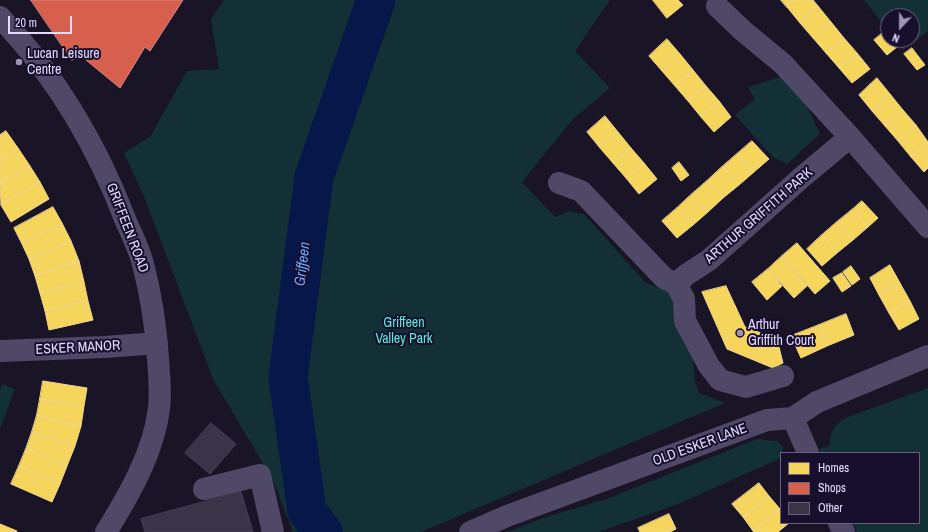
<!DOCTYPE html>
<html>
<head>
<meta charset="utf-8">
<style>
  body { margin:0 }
  #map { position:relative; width:928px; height:532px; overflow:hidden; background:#1a1526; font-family:"Archivo Narrow",sans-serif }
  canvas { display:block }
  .legend { position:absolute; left:780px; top:452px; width:140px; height:72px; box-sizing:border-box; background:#170f2c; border:1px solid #696080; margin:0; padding:5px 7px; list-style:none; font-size:12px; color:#e3daff }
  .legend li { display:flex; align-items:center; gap:8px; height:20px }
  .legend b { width:20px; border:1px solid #696080 }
  .north { position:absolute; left:880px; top:8px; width:40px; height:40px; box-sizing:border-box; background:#170f2c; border:1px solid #696080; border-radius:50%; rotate:202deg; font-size:11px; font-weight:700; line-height:16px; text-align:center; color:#e3daff }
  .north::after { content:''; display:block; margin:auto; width:14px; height:18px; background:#9d95b3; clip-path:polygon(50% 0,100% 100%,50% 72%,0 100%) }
  .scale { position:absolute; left:8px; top:16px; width:64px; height:18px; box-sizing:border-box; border:2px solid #e3daff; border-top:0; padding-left:5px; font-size:12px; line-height:14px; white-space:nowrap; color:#e3daff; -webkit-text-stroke:3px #170f2c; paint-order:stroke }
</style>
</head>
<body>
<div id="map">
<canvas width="928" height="532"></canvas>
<ul class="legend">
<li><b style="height:11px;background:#f6d55c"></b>Homes</li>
<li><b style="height:11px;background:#d6604d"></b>Shops</li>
<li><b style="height:11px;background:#393447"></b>Other</li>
</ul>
<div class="north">N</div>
<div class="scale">20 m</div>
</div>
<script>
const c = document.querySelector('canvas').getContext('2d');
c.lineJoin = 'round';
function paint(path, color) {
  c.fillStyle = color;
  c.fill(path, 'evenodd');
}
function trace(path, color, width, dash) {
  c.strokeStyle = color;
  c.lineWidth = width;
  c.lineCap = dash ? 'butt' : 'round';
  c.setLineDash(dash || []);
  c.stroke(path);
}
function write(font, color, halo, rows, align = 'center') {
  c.font = font + ' "Archivo Narrow",sans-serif';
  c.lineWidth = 4;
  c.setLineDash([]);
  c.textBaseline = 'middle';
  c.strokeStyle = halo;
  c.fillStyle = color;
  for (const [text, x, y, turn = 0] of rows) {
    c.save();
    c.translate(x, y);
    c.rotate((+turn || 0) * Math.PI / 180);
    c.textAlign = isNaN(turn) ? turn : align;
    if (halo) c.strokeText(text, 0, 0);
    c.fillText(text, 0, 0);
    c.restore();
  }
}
paint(new Path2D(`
  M224,0H610L575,51L610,88L572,120L522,182L555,217L570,211L584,214L646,283L671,292L693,357L695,382L699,393L725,403L421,532H293L273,480L213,379L145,199L124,153L150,137L187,71L219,69L211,19Z
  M864,0H928V31L903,50L895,40H912V16H888V31Z
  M780,77L803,98L820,134L787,164L773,157L735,115L755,99L748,87Z
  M2,384L15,389L0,429V390Z
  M928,388V532H857L852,523H919V453H821L819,449L830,445C829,432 835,425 845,418Z
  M757,439L778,441L783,448L781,458L678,504L599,532H508L543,518L609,498Z`), '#123035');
const homes = new Path2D(`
  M653,0H678L683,5L667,18Z
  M781,0H795L787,7Z
  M795,0H813L818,6L800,23L787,7Z
  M818,6L831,22L813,38L800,23Z
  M831,22L844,38L826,53L813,38Z
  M884,32L888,36V40H891L897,47L887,55L874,40Z
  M844,38L857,53L839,68L826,53Z
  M667,39L680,54L662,71L649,56Z
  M912,48L925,65L917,70L904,54Z
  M857,53L870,69L852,83L839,68Z
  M680,54L693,70L675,86L662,71Z
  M693,70L706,86L688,101L675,86Z
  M877,78L890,94L872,111L859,95Z
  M706,86L719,101L701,117L688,101Z
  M890,94L903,110L885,126L872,111Z
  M719,101L731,117L714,132L701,117Z
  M903,110L916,125L898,141L885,126Z
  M605,116L618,132L600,148L587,132Z
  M916,125L928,142L911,157L898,141Z
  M6,131L18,148L0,161V135Z
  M618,132L631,148L613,163L600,148Z
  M752,141L769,159L754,172L737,154Z
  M928,142V168L924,172L911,157Z
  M18,148L30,166L0,184V161Z
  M631,148L644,163L626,178L613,163Z
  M737,154L754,172L739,185L722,167Z
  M679,162L689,175L681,181L672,168Z
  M644,163L657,179L639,194L626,178Z
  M30,166L40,182L1,205L0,184Z
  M722,167L739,185L723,198L707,181Z
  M707,181L723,198L708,212L692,194Z
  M40,182L49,199L11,222L1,205Z
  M692,194L708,212L693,225L677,208Z
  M862,201L878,218L868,227L853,209Z
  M53,207L62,223L22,244L14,228Z
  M677,208L693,225L677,238L662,221Z
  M853,209L868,227L853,240L837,222Z
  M837,222L853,240L837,253L822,235Z
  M62,223L71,241L29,259L22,244Z
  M822,235L837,253L822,266L807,249Z
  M71,241L79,261L35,276L29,259Z
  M797,243L830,281L815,294L782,256Z
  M782,256L808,285L794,298L768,269Z
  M79,261L84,282L40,293L35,276Z
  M890,265L900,283L879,295L870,278Z
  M851,266L860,279L852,285L843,272Z
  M768,269L782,286L767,300L752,282Z
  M842,273L851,286L842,292L833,278Z
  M84,282L88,301L45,311L40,293Z
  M900,283L910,301L889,313L879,295Z
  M726,286L745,327L777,339L783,363L773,368L727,349L702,292Z
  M88,301L93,320L49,330L45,311Z
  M910,301L919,319L899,330L889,313Z
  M846,314L854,335L827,346L819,325Z
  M819,325L827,346L801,358L791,336Z
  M43,381L87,388L84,406L40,399Z
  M40,399L84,406L81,426L37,415Z
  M37,415L81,426L75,446L32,432Z
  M32,432L75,446L67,466L26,449Z
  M26,449L67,466L60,484L19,466Z
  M19,466L60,484L52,502L11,484Z
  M759,483L769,496L743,517L732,504Z
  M769,496L780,509L753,531L743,517Z
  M780,509L781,523H789L778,532H754L753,531Z
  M669,514L676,529L670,532H640L638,528Z
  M0,524L17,531L16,532H0Z`);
paint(homes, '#f6d55c');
trace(homes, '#f0d68d', 1);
const shops = new Path2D(`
  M31,0H183L150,51L145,47L120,88L80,55L72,60Z`);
paint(shops, '#d6604d');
trace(shops, '#da8582', 1);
trace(new Path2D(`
  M323,532L307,511L288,377L314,177L376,0`), '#08174a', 39);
const building = new Path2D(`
  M211,423L236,444L210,474L185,453Z
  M241,492L253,532H145L141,519Z`);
paint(building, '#393447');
trace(building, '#484059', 1);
trace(new Path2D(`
  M0,17C56,76 96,143 125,219C131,233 139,248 143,264C151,295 156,327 158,359C159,375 161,392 159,408C154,452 129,495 106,532
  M850,137L928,227
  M559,183L581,191L664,278L676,284
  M676,284L686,275L709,260L801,178L850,137L783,64L742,30L717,6
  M676,284L684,299L685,321L709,366L720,380L746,387L783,376
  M0,351L105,347L157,343
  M793,418L808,453
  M204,489L260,475L273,532
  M839,523L844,532
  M470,532L507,516L767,420L793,418L817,402L928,356`), '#4f4967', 22);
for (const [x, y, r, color] of [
  [19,62,4,"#9d95b3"],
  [740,333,4,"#9d95b3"]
]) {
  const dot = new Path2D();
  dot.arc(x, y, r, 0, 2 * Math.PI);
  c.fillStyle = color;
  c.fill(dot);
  trace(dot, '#170f2c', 1.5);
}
write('14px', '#e3daff', '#170f2c', [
  ["Lucan Leisure",27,54],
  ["Centre",27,70],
  ["Arthur",748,325],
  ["Griffith Court",748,341]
], 'left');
write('14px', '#e3daff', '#170f2c', [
  ["ARTHUR GRIFFITH PARK",759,216,-41],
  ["GRIFFEEN ROAD",127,228,69],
  ["ESKER MANOR",78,348,-3],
  ["OLD ESKER LANE",700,445,-20]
]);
write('14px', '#5aebd9', '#170f2c', [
  ["Griffeen",404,323],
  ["Valley Park",404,339]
]);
write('italic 15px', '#68a7ff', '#170f2c', [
  ["Griffeen",303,264,-83]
]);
</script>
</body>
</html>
